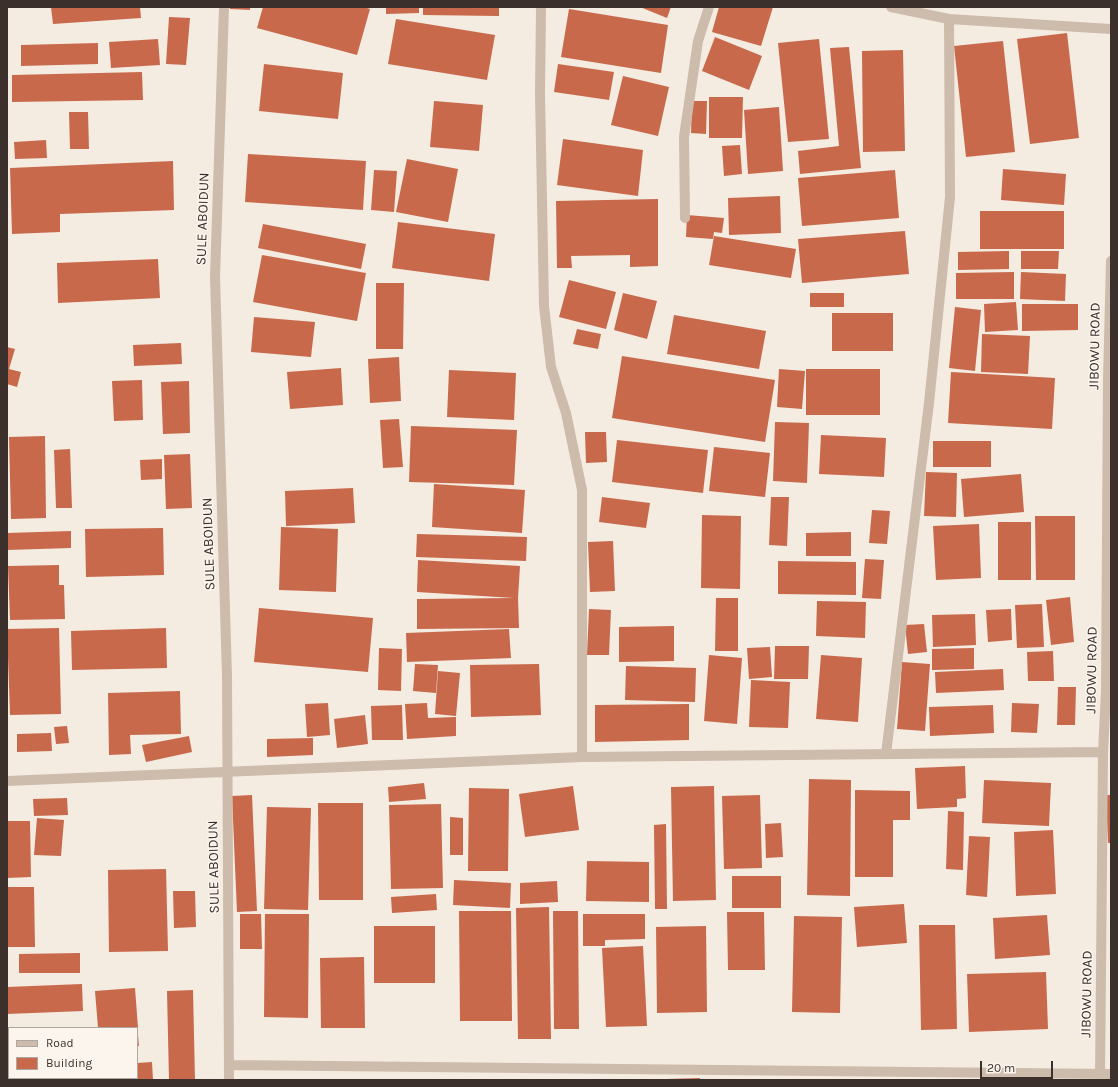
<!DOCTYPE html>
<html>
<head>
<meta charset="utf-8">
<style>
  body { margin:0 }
  #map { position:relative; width:1118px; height:1087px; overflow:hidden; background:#f4ebe1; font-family:Karla,sans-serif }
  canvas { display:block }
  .frame { position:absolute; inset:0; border:8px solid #3b302b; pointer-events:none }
  .legend { position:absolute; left:8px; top:1027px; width:130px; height:52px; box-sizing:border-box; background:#fbf5ee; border:1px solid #aea6a0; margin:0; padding:5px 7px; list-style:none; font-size:12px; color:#3b302b }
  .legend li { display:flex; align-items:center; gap:8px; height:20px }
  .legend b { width:20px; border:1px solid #aea6a0 }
  .scale { position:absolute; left:980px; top:1061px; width:73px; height:18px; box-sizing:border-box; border:2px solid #3b302b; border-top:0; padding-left:5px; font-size:12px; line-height:14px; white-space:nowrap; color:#3b302b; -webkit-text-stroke:3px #fbf5ee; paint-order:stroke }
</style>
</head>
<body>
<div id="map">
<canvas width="1118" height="1087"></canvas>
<div class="frame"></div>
<ul class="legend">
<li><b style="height:5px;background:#cdbbac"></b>Road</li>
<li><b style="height:11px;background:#c8694b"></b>Building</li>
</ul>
<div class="scale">20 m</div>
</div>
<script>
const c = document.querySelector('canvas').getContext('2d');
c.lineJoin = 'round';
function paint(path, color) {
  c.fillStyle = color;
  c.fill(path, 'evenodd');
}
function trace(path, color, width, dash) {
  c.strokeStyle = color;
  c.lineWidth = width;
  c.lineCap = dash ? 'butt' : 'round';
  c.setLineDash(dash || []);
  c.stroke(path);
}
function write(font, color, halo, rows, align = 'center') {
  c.font = font + ' Karla,sans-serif';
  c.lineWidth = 3;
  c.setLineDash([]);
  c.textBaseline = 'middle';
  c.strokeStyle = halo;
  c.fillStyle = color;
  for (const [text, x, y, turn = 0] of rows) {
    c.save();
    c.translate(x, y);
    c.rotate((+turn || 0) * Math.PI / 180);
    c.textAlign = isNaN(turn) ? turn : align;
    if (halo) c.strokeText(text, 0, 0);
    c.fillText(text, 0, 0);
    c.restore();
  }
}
paint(new Path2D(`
  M51,7H140L141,18L53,24Z
  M230,7H250V10L230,9Z
  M263,7H364L370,9L357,55L257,28Z
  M386,7H419V13L386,14Z
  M423,7H499V16L423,15Z
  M640,7H671L667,18Z
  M719,7H773L761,46L712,32Z
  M569,9L668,25L661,73L561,57Z
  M169,17L190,18L186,65L166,64Z
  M396,19L495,35L487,80L388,64Z
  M1067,33L1079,138L1030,144L1017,39Z
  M715,37L762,56L749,90L702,71Z
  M158,39L160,65L111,68L109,42Z
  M819,39L829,139L788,142L778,43Z
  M1003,41L1015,152L966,157L954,46Z
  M98,43V64L21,66V45Z
  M849,47L861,168L800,174L798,151L839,146L830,48Z
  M903,50L905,151L863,152L862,51Z
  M264,64L343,73L338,119L259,111Z
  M558,64L614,72L609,100L554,92Z
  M142,72L143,100L12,102V75Z
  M623,76L669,87L658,136L611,125Z
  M709,97H743L742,138H709Z
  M434,101L483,105L479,151L430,147Z
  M692,101H707L706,134L691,133Z
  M779,107L783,171L748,174L744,110Z
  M69,112H88L89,149H70Z
  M563,139L643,150L638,196L557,185Z
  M46,140L47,158L15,159L14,142Z
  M740,145L742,174L724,176L722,146Z
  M248,154L366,161L363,210L245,202Z
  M407,159L458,169L448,222L396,212Z
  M173,161L174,210L60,214V232L12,234L10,168Z
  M1003,169L1066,174L1064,205L1001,200Z
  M374,170L397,171L394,212L371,210Z
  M895,170L899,218L802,226L798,178Z
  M780,196L781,233L729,235L728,198Z
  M658,199V266L630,267V255L571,256L572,268H557L556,201Z
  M980,211H1064V249H980Z
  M687,215L724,218L722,233L714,232L713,239L686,237Z
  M398,222L495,234L489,281L392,268Z
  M263,224L366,244L361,269L258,248Z
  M905,231L909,274L802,283L798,239Z
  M714,236L796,249L791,278L709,265Z
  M1009,251V269L958,270V252Z
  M1021,251H1059L1058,269H1021Z
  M262,255L366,273L357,321L253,302Z
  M158,259L160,298L58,303L57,263Z
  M1014,272V299H956V273Z
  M1021,272L1066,274L1065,301L1020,299Z
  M569,280L616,292L606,329L559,317Z
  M376,283H404L403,349H376Z
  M623,293L657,301L647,339L614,330Z
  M810,293H844V307H810Z
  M1016,302L1018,330L985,332L984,304Z
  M1022,304H1078V330L1022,331Z
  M955,307L981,310L975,371L949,368Z
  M832,313H893V351H832Z
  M674,315L766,331L759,369L667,354Z
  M254,317L315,322L311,357L251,352Z
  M577,329L601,334L598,349L573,344Z
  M982,334L1030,336L1028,374L981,372Z
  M181,343L182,364L134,366L133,345Z
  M7,347L15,349L9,369L21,372L17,387L7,384Z
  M622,356L775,380L765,442L612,418Z
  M399,357L401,401L370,403L368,359Z
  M341,368L343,405L290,409L287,372Z
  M779,369L805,371L802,409L777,407Z
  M806,369H880V415H806Z
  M449,370L516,373L514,420L447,417Z
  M951,372L1055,378L1052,429L948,423Z
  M142,380L143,420L114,421L112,381Z
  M189,381L190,433L163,434L161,382Z
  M399,419L403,467L383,468L380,420Z
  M775,422L809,423L807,483L773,481Z
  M411,426L517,430L514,485L409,482Z
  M585,432H606L607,462L586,463Z
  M821,435L886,438L884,477L819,474Z
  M45,436L46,518L11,519L9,437Z
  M617,440L708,450L703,493L612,482Z
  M933,441H991V467H933Z
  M714,447L770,453L765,497L709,491Z
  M70,449L72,508H56L54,450Z
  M190,454L192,508L166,509L164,455Z
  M162,459V479L141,480L140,460Z
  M926,472L957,473L956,517L924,516Z
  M1021,474L1024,512L964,517L961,479Z
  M434,484L525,490L522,533L432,527Z
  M353,488L355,523L286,526L285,491Z
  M602,497L650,503L646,528L599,522Z
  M771,497H789L787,546L769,545Z
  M872,510L890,511L887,544L869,543Z
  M702,515L741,516L740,589L701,588Z
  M1035,516H1075V580H1036Z
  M998,522H1031V580H998Z
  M979,524L981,578L936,580L933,526Z
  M281,527L338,529L336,592L279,590Z
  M163,528L164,575L86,577L85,529Z
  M71,531V548L7,550V533Z
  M851,532V556H806V533Z
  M417,534L527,537L526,561L416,557Z
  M613,541L615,591L590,592L588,542Z
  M865,559L884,560L881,599L862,598Z
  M418,560L520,566L518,598L519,628L417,629V599L514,598L417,592Z
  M778,561L856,562V595L778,594Z
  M59,565V585H64L65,619L10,620L8,566Z
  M1070,597L1074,642L1051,645L1046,600Z
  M716,598H738V651H715Z
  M817,601L866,602L865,638L816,636Z
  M1042,604L1044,647L1017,648L1015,605Z
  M259,608L373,618L368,672L254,662Z
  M589,609L611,610L609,655H587Z
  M1011,609L1012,640L988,642L986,610Z
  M975,614L976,645L933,647L932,615Z
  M924,624L927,652L908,654L905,625Z
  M674,626V661L619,662V627Z
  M59,628L61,714L10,715L7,629Z
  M166,628L167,668L72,670L71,631Z
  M509,629L511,658L407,662L406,633Z
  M775,646H809L808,679H774Z
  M770,647L772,677L749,679L747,648Z
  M379,648L402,649L401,691L378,690Z
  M974,648V669L932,670V649Z
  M1053,651L1054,681H1028L1027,652Z
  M709,655L742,658L737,724L704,721Z
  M821,655L862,658L858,722L816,719Z
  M902,662L930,664L925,731L897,729Z
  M415,664L438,665L436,693L413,691Z
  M539,664L541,715L471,717L470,665Z
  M626,666L696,668L695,702L625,700Z
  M1003,669L1004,690L936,693L935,672Z
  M438,671L460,673L456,716L435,714Z
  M751,680L790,682L788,728L749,727Z
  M1058,687H1076L1075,725H1057Z
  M180,691L181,734L130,735L131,754L109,755L108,693Z
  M328,703L330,735L307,737L305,704Z
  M427,703L428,718L456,717V736L407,739L405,704Z
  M1012,703L1039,704L1037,733L1011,732Z
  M689,704V740L595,742V705Z
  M402,705L403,740H372L371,706Z
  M993,705L994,733L930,736L929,707Z
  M365,715L368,744L337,748L334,719Z
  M67,726L69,743L56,744L54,727Z
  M51,733L52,751L17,752V734Z
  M189,736L192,752L146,762L142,745Z
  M313,738V755L267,757V739Z
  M965,766L966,798L957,799V807L917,809L915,768Z
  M809,779L851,780L850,896L807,895Z
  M984,780L1051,783L1049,826L982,823Z
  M424,783L426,799L389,802L388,787Z
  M573,786L579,830L525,837L519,794Z
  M714,786L716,900L673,901L671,787Z
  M469,788L509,789L508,871H468Z
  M855,790L910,791V820H893V877H855Z
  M252,795L257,911L237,912L232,796Z
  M760,795L762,868L724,869L722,796Z
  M1106,795H1111V843H1108Z
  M67,798L68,815L34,816L33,799Z
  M318,803H363V900H319Z
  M441,804L443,888L391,889L389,805Z
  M267,807L311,808L308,910L264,909Z
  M948,811L964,812L963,870L946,869Z
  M450,817L463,818V855H450Z
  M37,818L64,820L61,856L34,855Z
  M7,821H30L31,877L7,878Z
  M781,823L783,857L766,858L765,824Z
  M666,824L667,909H655L654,825Z
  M1053,830L1056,894L1016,896L1014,832Z
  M969,836L990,837L987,897L966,895Z
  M587,861L649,862V902L586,901Z
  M166,869L168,951L109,952L108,870Z
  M732,876H781V908H732Z
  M454,880L511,883L510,908L453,905Z
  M557,881L558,902L520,904V883Z
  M7,887H34L35,947H7Z
  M173,891H195L196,927L174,928Z
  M436,894L437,910L392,913L391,897Z
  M904,904L907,943L857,947L854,907Z
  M549,907L551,1039H518L516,908Z
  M459,911H511L512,1021H460Z
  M553,911H578L579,1029H554Z
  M727,912H764L765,970H728Z
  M240,914H261L262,949H240Z
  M265,914H309L308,1018L264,1017Z
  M583,914H645V939L605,940V946H583Z
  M1047,915L1050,955L995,959L993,918Z
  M794,916L842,917L840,1013L792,1012Z
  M919,925H955L957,1029L921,1030Z
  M374,926H435V983H374Z
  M706,926L707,1012L657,1013L656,927Z
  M643,946L647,1026L606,1027L602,948Z
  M80,953V973H19V954Z
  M364,957L365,1028H321L320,958Z
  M1046,972L1048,1029L969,1032L967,974Z
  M82,984L83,1011L7,1014V987Z
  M135,988L138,1028H98L95,991Z
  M193,990L195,1080H169L167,991Z
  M7,1028H9V1078H45V1080H7Z
  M137,1035H138L139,1046H137Z
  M152,1062L153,1080H95V1078H137V1063Z
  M54,1078H81V1080H55Z
  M700,1078V1080H667L666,1079Z`), '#c8694b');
trace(new Path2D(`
  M224,7L215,277L227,676L229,1080
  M541,7L540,94L544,306L551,367L566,413L582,490V757
  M891,7L949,19L1111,29
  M685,218L684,137L698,41L709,7
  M886,754L929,403L950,197L949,19
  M7,781L582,757L1103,752
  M230,1065L1111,1074
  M1100,1079L1103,752L1106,692L1108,380L1111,261`), '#cdbbac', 10);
write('14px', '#3b302b', '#fbf5ee', [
  ["SULE ABOIDUN",203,219,-88],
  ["JIBOWU ROAD",1095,346,-89],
  ["SULE ABOIDUN",209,544,-92],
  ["JIBOWU ROAD",1092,670,-89],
  ["SULE ABOIDUN",214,867,-91],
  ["JIBOWU ROAD",1087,994,-89]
]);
</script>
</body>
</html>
